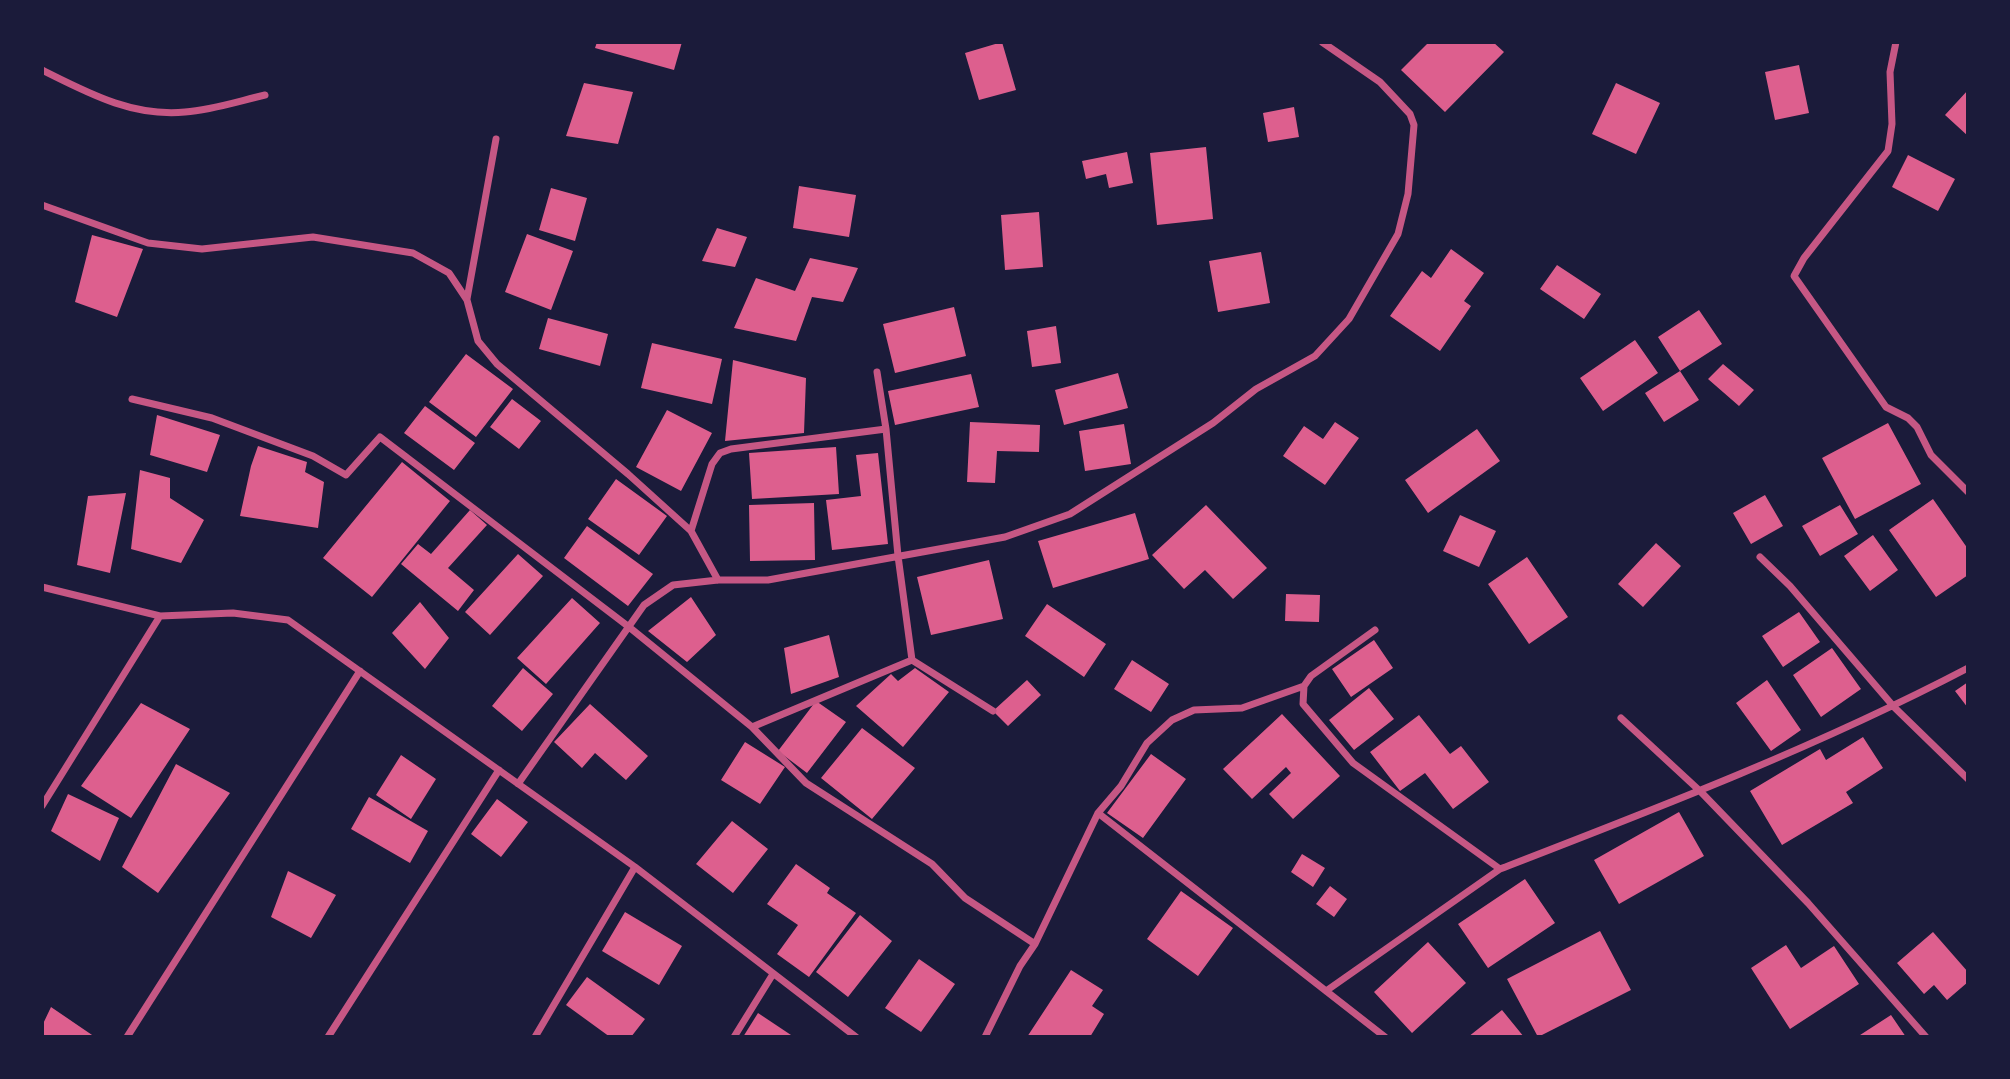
<!DOCTYPE html>
<html>
<head>
<meta charset="utf-8">
<style>
  body { margin:0 }
  #map { position:relative; width:2010px; height:1079px; overflow:hidden; background:#1b1b3a; font-family:Arial,sans-serif }
  canvas { display:block }
  .frame { position:absolute; inset:0; border:44px solid #1b1b3a; pointer-events:none }
</style>
</head>
<body>
<div id="map">
<canvas width="2010" height="1079"></canvas>
<div class="frame"></div>
</div>
<script>
const c = document.querySelector('canvas').getContext('2d');
c.lineJoin = 'round';
function paint(path, color) {
  c.fillStyle = color;
  c.fill(path, 'evenodd');
}
function trace(path, color, width, dash) {
  c.strokeStyle = color;
  c.lineWidth = width;
  c.lineCap = dash ? 'butt' : 'round';
  c.setLineDash(dash || []);
  c.stroke(path);
}
paint(new Path2D(`
  M597,42H682L674,70L595,48Z
  M1002,42L1016,90L979,100L965,53Z
  M1429,42H1493L1504,52L1445,112L1401,70Z
  M1799,65L1809,113L1775,120L1765,72Z
  M584,83L633,92L618,144L566,136Z
  M1616,83L1660,103L1636,154L1592,134Z
  M1968,90V136L1945,115Z
  M1294,107L1299,137L1268,142L1263,113Z
  M1206,147L1213,219L1157,225L1150,153Z
  M1127,152L1133,183L1109,188L1106,174L1086,179L1082,161Z
  M1908,155L1955,179L1938,211L1892,187Z
  M799,186L856,195L849,237L793,228Z
  M551,188L587,198L575,241L539,230Z
  M1039,212L1043,267L1005,270L1001,215Z
  M717,228L747,237L735,267L702,261Z
  M527,234L573,251L551,310L505,292Z
  M92,235L143,249L117,317L75,302Z
  M1451,249L1484,273L1464,301L1471,306L1440,351L1390,316L1422,271L1431,278Z
  M1261,252L1270,303L1218,312L1209,261Z
  M810,258L858,268L843,302L812,297L796,341L734,328L756,278L795,291Z
  M1557,265L1601,294L1584,319L1540,289Z
  M954,307L966,356L895,373L883,324Z
  M1699,310L1722,344L1680,371L1658,337Z
  M548,318L608,334L600,366L539,349Z
  M1056,326L1061,363L1032,367L1027,331Z
  M1635,340L1658,373L1603,411L1580,378Z
  M652,343L722,359L712,404L641,388Z
  M466,354L513,389L476,437L429,402Z
  M733,360L806,378L804,433L725,441Z
  M1723,364L1754,390L1739,406L1708,379Z
  M1680,371L1699,400L1664,422L1645,393Z
  M1118,373L1128,408L1064,425L1055,390Z
  M971,374L979,407L895,425L888,391Z
  M512,399L541,421L519,449L490,427Z
  M425,406L475,443L454,470L404,433Z
  M667,410L712,433L681,491L636,467Z
  M157,415L220,435L207,472L150,455Z
  M970,422L1040,425L1039,452L997,451L995,483L967,482Z
  M1335,422L1359,438L1325,485L1283,456L1304,426L1323,439Z
  M1888,423L1921,484L1855,519L1822,458Z
  M1124,424L1131,464L1085,471L1079,431Z
  M1477,429L1500,461L1428,513L1405,480Z
  M258,446L307,462L305,472L324,482L318,528L240,516L251,466Z
  M836,447L839,494L752,499L749,453Z
  M878,453L888,544L832,550L826,500L861,496L856,455Z
  M402,462L450,501L372,597L323,558Z
  M140,470L170,478V498L204,520L181,563L131,549Z
  M616,479L667,516L639,555L588,519Z
  M126,493L110,573L77,565L88,496Z
  M1765,495L1783,526L1751,544L1733,513Z
  M1933,499L1968,549V575L1936,597L1889,530Z
  M814,503L815,560L750,561L749,505Z
  M1206,505L1267,568L1233,599L1205,570L1184,589L1152,555Z
  M1840,505L1858,534L1820,556L1802,526Z
  M470,510L487,525L448,568L474,590L458,611L401,564L418,544L431,554Z
  M1135,513L1149,559L1053,588L1038,541Z
  M1460,515L1496,531L1479,567L1443,551Z
  M587,526L653,574L628,606L564,558Z
  M1873,535L1898,570L1870,591L1844,556Z
  M1656,543L1681,566L1643,607L1618,584Z
  M518,554L543,576L490,635L465,612Z
  M1527,557L1568,617L1529,644L1488,584Z
  M989,560L1003,619L931,635L917,577Z
  M1286,594L1320,595L1319,622L1285,621Z
  M691,597L716,635L687,662L648,631Z
  M572,598L600,623L546,684L517,658Z
  M420,602L449,638L425,669L392,633Z
  M1047,604L1106,644L1084,677L1025,636Z
  M1799,612L1820,642L1783,667L1762,636Z
  M829,635L839,677L791,694L784,648Z
  M1374,640L1393,668L1351,697L1332,669Z
  M1832,648L1861,689L1821,717L1793,675Z
  M1132,660L1169,684L1151,712L1114,689Z
  M523,668L553,694L522,731L492,706Z
  M915,668L949,692L903,747L856,706L891,674L898,681Z
  M1027,680L1041,695L1008,726L993,711Z
  M1767,680L1801,730L1771,751L1736,703Z
  M1968,682V708L1955,691Z
  M1369,688L1394,719L1354,750L1329,720Z
  M816,701L846,722L807,773L778,751Z
  M141,703L190,729L131,818L81,786Z
  M590,704L648,756L626,780L595,753L582,768L554,742Z
  M1282,714L1340,776L1293,819L1269,794L1291,773L1286,767L1252,799L1223,769Z
  M1419,715L1450,754L1461,746L1489,782L1453,809L1425,773L1400,791L1370,752Z
  M862,728L915,768L872,819L821,778Z
  M1863,737L1883,768L1846,792L1853,803L1782,845L1750,791L1820,749L1826,760Z
  M745,742L785,767L760,804L721,780Z
  M1151,754L1186,779L1143,838L1107,813Z
  M401,755L436,779L411,819L376,795Z
  M176,764L230,793L158,893L122,867Z
  M68,794L119,818L100,861L51,831Z
  M369,797L428,831L410,863L351,829Z
  M497,799L528,822L501,857L471,834Z
  M1679,812L1704,856L1619,904L1594,860Z
  M732,821L768,849L733,893L696,864Z
  M1302,854L1325,868L1313,887L1291,872Z
  M796,864L830,888L827,893L856,913L809,977L777,954L798,925L767,904Z
  M288,871L336,895L311,938L271,917Z
  M1525,879L1555,923L1488,968L1458,924Z
  M1330,886L1347,899L1334,917L1316,904Z
  M1181,891L1233,928L1198,976L1147,939Z
  M625,912L682,946L659,985L602,951Z
  M860,915L892,941L848,997L816,972Z
  M1600,931L1631,990L1538,1037L1507,979Z
  M1933,932L1968,972V982L1947,1000L1934,985L1924,994L1897,963Z
  M1428,942L1466,983L1412,1033L1374,992Z
  M1786,945L1801,968L1834,946L1859,984L1790,1029L1751,968Z
  M919,959L955,984L921,1032L885,1008Z
  M1071,970L1103,990L1092,1006L1104,1014L1090,1037H1027Z
  M587,977L645,1019L631,1037H610L566,1005Z
  M51,1007L95,1037H42V1026Z
  M1502,1010L1524,1037H1468Z
  M758,1013L794,1037H743Z
  M1891,1015L1906,1037H1857Z`), '#dd5f8e');
trace(new Path2D(`
  M1896,42L1890,72L1892,124L1888,151L1804,258L1794,276L1886,407L1908,418L1917,427L1931,455L1968,492
  M42,70C88,93 132,117 185,112C212,110 239,101 265,95
  M42,205L148,243L202,249L313,237L413,253L449,273L467,300L478,341L497,364L628,474L691,531
  M467,299L496,139
  M877,372L886,429L898,556L912,660L993,711
  M132,399L212,418L313,456L346,475L380,437L629,627L752,727L806,783L932,864L965,898L1035,944
  M1760,557L1790,586L1894,707L1968,779
  M718,580L691,531L712,464L720,453L731,449L886,429
  M42,587L160,616L233,613L288,620L635,867L856,1037
  M1304,686L1303,704L1353,763L1500,869L1326,991
  M1304,686L1311,676L1375,630
  M1621,718L1701,792L1808,903L1926,1037
  M752,727L912,660
  M518,784L644,605L673,585L718,580H768L1005,537L1070,514L1213,423L1256,389L1315,356L1349,319L1398,234L1408,194L1414,125L1410,114L1380,82L1322,42
  M42,806L160,616
  M1098,813L1385,1037
  M1500,869C1658,808 1817,747 1968,668
  M127,1037L360,671
  M328,1037L499,770
  M535,1037L635,867
  M734,1037L773,974
  M985,1037L1020,966L1035,944L1098,813L1121,786L1147,743L1172,720L1194,710L1242,708L1304,686`), '#c65784', 7);
</script>
</body>
</html>
